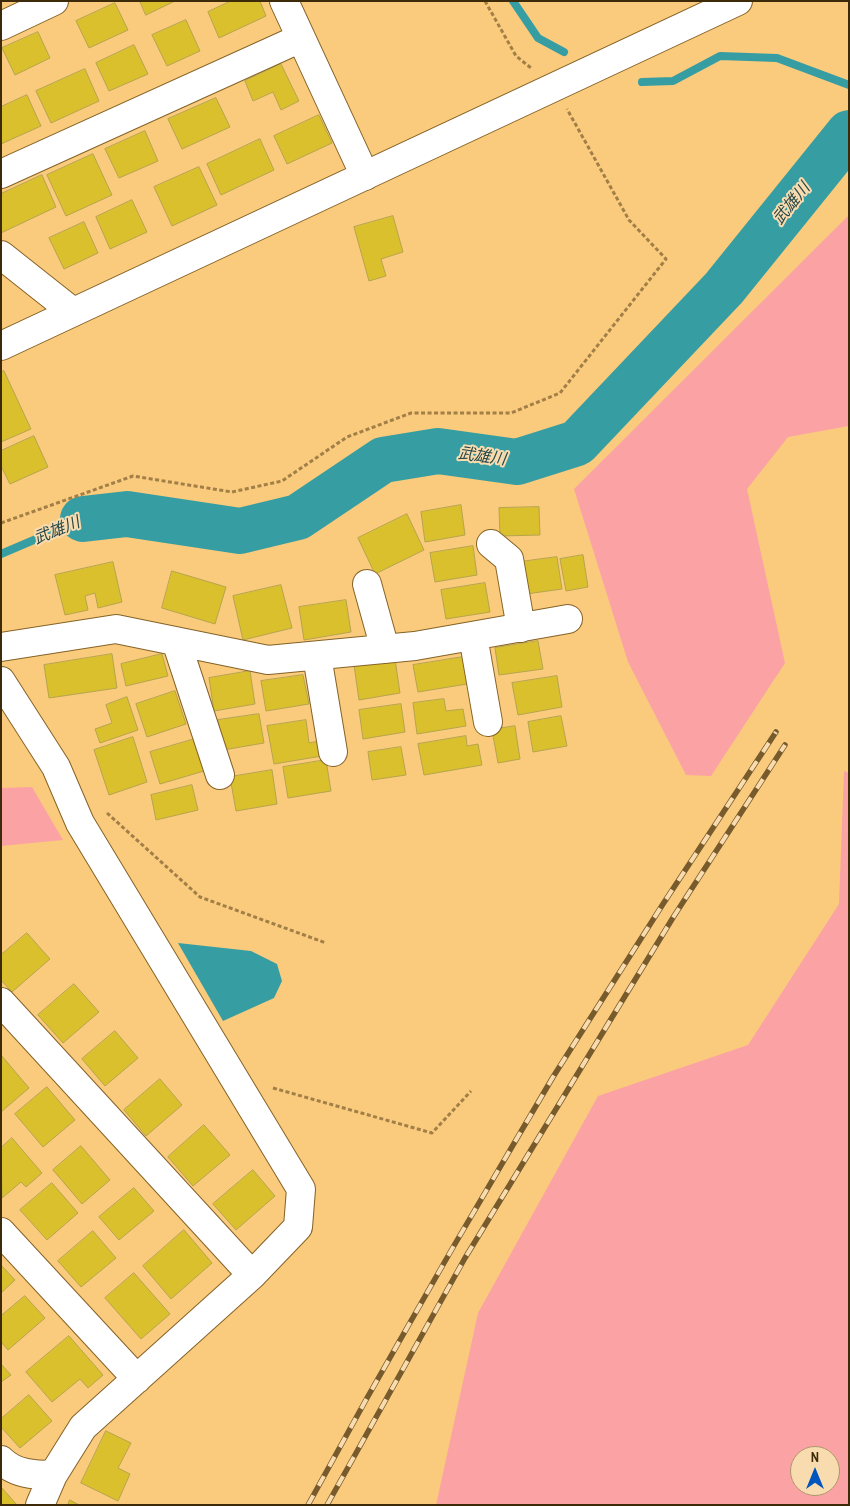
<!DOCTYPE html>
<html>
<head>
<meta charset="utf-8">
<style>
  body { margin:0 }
  #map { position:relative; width:850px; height:1506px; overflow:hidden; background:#faca7d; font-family:"Archivo Narrow",sans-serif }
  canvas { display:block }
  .frame { position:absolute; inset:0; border:2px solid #3d2a08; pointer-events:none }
  .north { position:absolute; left:790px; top:1446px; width:50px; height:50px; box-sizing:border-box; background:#f8dcaf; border:1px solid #ad956c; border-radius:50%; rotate:0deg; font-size:14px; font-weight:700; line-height:20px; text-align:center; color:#3d2a08 }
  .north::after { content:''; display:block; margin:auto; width:18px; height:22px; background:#0054bd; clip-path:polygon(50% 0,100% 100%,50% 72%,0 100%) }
</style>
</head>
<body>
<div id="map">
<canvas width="850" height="1506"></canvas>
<div class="frame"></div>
<div class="north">N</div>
</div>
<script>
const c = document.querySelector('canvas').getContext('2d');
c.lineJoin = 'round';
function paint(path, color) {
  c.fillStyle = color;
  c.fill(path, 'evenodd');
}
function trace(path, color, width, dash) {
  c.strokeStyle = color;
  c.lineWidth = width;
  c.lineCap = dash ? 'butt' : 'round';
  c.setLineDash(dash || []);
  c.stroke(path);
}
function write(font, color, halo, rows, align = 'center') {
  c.font = font + ' "Archivo Narrow","Noto Sans JP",sans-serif';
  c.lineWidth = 4;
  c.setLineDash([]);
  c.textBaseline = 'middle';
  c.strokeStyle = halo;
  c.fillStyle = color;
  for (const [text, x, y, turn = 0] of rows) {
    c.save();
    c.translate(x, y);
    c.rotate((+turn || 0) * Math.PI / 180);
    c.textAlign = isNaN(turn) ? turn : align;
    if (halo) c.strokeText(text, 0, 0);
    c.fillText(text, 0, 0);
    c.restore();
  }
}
paint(new Path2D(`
  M849,215V426L788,437L747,489L785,663L711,776L686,775L628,662L574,489Z
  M844,771L849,773V1505H436L478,1313L598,1096L748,1045L839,904ZM800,1456H830V1486H800Z
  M32,787L63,840L1,846V788Z`), '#fba3a4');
paint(new Path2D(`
  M178,943L251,951L277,964L282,981L274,998L223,1021Z`), '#369ea2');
trace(new Path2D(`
  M513,1L538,38L564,52
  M642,82L673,81L720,56L777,58L849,85
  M1,554L83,519`), '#369ea2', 8);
trace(new Path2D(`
  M83,519L127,514L240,531L298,517L383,460L438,451L517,462L577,443L724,288L849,133`), '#369ea2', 46);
const building = new Path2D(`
  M140,1H175L146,15Z
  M231,1H260L266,16L219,38L208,12Z
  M115,3L128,30L89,48L76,21Z
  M186,20L200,51L167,66L152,35Z
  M38,32L50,58L15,75L2,48Z
  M134,45L148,74L109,91L96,63Z
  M281,64L299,101L281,110L273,92L253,101L245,81Z
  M85,69L99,101L51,123L36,91Z
  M27,95L41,126L1,144V107Z
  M216,98L230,127L182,149L168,119Z
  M319,115L332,143L287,164L274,136Z
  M145,131L158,161L119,178L105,149Z
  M260,139L274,170L221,195L207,164Z
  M93,154L112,195L66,216L47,175Z
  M199,167L217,205L172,226L154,187Z
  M42,175L56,207L1,233V194Z
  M132,200L147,232L110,249L96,217Z
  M393,216L403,252L381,259L386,276L369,281L354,227Z
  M84,222L98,253L64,269L49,238Z
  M4,371L31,429L1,442V372Z
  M34,436L48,467L10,484L1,466V451Z
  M461,505L465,535L425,542L421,512Z
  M539,507L540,535L500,536L499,508Z
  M407,514L424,550L375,574L358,538Z
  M473,546L477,575L435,582L430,553Z
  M583,555L588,587L566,591L560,559Z
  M557,557L562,589L526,594L520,562Z
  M113,562L122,602L98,608L95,593L85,596L88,610L65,615L55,575Z
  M172,571L226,587L215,624L162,608Z
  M485,583L490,612L446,619L441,590Z
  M281,585L292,628L243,640L233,596Z
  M346,600L351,632L304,640L299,607Z
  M538,641L543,669L499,675L495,648Z
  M112,654L117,688L49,698L44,665Z
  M162,654L168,676L126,686L121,664Z
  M463,657L467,684L418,692L413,665Z
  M395,659L400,693L359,700L354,665Z
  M250,671L255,704L214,711L209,678Z
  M303,675L309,704L266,711L261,681Z
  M557,676L562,707L518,715L512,683Z
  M175,691L186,724L147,737L136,704Z
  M127,697L138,730L100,743L95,729L112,723L106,705Z
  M444,699L446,711L463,709L466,726L417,734L413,703Z
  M401,704L405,732L363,739L359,710Z
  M259,714L264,743L223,750L218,720Z
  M561,716L567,746L533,752L528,722Z
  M306,720L309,743L319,741L322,756L274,764L267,726Z
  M515,726L520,759L498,763L492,730Z
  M466,736L467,746L478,744L482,765L424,775L418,744Z
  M133,737L147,782L109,795L94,750Z
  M195,739L204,771L160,784L150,752Z
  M401,747L406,775L372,780L368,752Z
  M326,760L331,791L288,798L283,767Z
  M272,770L277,804L236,811L230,777Z
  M192,785L198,810L156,820L151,795Z
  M27,933L50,959L12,992L1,980V955Z
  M74,984L99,1012L63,1043L38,1015Z
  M115,1031L138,1058L105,1086L82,1059Z
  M1,1055L29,1088L1,1112Z
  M160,1079L182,1105L146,1136L124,1110Z
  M47,1087L75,1120L43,1147L15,1114Z
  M204,1125L230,1155L193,1186L168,1157Z
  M12,1138L42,1173L26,1187L21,1182L2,1198L1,1148Z
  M81,1146L110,1180L82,1204L53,1170Z
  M253,1170L275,1196L236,1230L213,1204Z
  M52,1183L78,1213L47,1240L20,1210Z
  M134,1188L154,1211L119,1240L99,1217Z
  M184,1230L212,1263L171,1299L143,1266Z
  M93,1231L116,1258L81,1287L58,1261Z
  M1,1265L15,1280L1,1293Z
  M134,1273L170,1314L141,1339L105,1298Z
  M25,1296L45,1318L8,1350L1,1342V1316Z
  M69,1336L103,1375L88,1388L80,1379L52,1402L26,1372Z
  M1,1364L11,1375L1,1382Z
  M29,1395L52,1421L20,1448L1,1427V1419Z
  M106,1431L131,1443L118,1468L130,1474L118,1501L81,1483Z
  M1,1487L17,1505H1Z
  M70,1500L79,1505H68Z`);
paint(building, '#dac02d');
trace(building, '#b5a44d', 1);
const minor = new Path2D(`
  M284,1L365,176
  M1,26L54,1
  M1,174L301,38
  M1,255L73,312
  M491,544L509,559L521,628
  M367,584L385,649
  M473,636L488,722
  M176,641L220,775
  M1,647L116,629L268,660L415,646L568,619
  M317,656L333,752
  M1,681L56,767L80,823L301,1189L298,1227L252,1275L83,1427L53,1475L40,1505
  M1,1002L252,1275
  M1,1232L137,1379
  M1,1460C15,1474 34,1475 53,1475`);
const tertiary = new Path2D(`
  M1,346L738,1`);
trace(minor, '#856327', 30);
trace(tertiary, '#856327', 30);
trace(new Path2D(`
  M485,1L516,56L531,68
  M1,523L133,476L232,492L282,481L347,437L411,413H511L560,393L666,259L629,220L567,109
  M107,813L200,897L326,943
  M273,1088L432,1133L471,1091`), '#a17f46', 3, [4, 2.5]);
trace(minor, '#fff', 28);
trace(tertiary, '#fff', 28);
const rail = new Path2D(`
  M308,1505L367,1398L452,1249L553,1077L663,904L776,732
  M327,1505L465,1258L674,916L785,745`);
trace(rail, '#775b2c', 5.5);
trace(rail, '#f8dcaf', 4, [11]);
write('italic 16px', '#284748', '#f8dcaf', [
  ["武雄川",792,204,-51],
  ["武雄川",482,457,8],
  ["武雄川",57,531,-22]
]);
</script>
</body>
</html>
